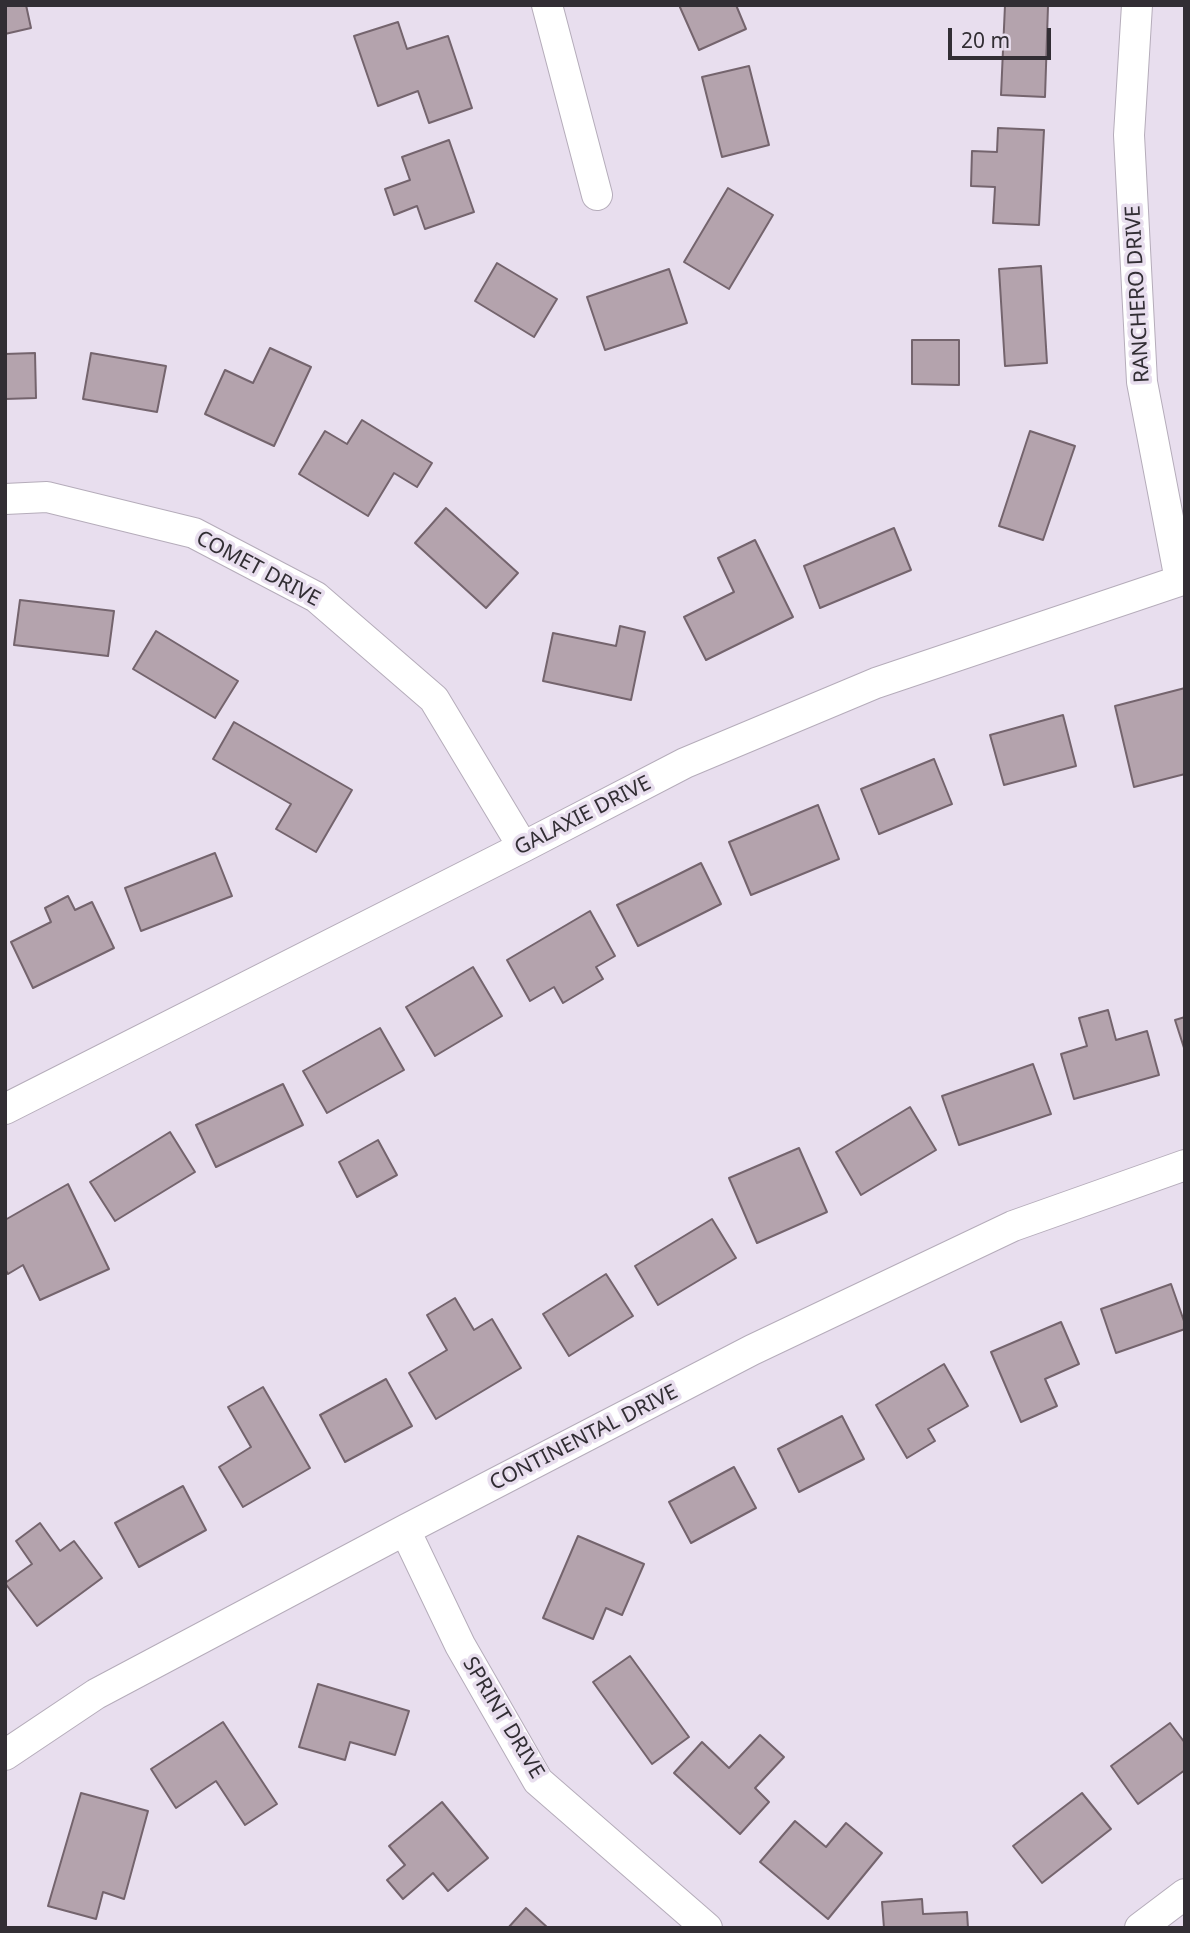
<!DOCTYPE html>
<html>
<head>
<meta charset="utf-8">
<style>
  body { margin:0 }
  #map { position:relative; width:1190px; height:1933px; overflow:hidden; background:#e8deee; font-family:"Noto Sans",sans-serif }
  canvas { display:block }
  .frame { position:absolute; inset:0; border:7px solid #322e34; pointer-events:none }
  .scale { position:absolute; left:948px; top:28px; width:103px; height:32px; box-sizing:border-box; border:4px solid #322e34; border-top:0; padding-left:9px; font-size:21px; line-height:24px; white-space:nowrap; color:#322e34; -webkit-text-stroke:5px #e8deee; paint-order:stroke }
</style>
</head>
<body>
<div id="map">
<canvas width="1190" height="1933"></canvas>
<div class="frame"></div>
<div class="scale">20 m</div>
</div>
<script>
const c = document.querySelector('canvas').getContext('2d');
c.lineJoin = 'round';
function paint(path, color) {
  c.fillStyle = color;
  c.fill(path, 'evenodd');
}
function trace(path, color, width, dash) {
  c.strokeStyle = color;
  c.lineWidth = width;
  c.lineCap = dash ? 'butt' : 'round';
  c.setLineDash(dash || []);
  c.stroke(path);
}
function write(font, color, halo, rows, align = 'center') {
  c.font = font + ' "Noto Sans",sans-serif';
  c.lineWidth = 7;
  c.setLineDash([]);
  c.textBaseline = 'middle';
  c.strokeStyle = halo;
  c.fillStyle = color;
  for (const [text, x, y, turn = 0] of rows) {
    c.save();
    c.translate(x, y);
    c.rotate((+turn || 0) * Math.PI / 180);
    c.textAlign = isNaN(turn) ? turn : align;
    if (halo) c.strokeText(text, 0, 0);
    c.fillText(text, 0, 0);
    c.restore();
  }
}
const building = new Path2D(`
  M5,5H26L31,28L5,34Z
  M679,5H736L746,29L699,50Z
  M1005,5L1048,6L1045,97L1001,95Z
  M398,22L407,49L448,36L472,108L429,123L418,91L378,106L354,36Z
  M749,66L769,145L722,157L702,77Z
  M998,128L1044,130L1039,225L993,223L995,187L971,186L972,151L997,152Z
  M449,140L474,212L425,229L417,206L394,215L385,189L410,180L402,157Z
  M728,188L773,215L729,289L684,262Z
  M497,263L557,299L534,337L475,301Z
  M1041,266L1047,363L1005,366L999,269Z
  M669,269L687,323L605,350L587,297Z
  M912,340H959V385L912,384Z
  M270,348L311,367L274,446L205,414L225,370L253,383Z
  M35,353L36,398L5,399V354Z
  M91,353L166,366L157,412L83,399Z
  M362,420L432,463L417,487L394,473L368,516L299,474L325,431L347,444Z
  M1030,431L1075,446L1043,540L999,526Z
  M446,508L518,573L486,608L415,543Z
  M894,528L911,570L820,608L804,566Z
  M755,540L793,617L706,660L684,617L734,592L718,558Z
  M20,600L114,611L108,656L14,645Z
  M620,626L645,632L631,700L543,681L553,633L616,646Z
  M156,631L238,681L215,718L133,669Z
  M1185,688V774L1134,787L1115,706Z
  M1063,715L1076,766L1004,785L990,735Z
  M234,722L352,790L316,852L276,829L291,804L213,759Z
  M934,759L952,804L879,834L861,789Z
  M818,805L839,859L751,895L729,842Z
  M215,853L232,896L141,931L125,888Z
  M701,863L721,904L638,946L617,905Z
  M68,896L75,910L92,902L114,948L33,988L11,942L51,922L45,908Z
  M590,911L615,956L596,967L603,979L563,1003L554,987L530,1001L507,960Z
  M473,967L502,1016L435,1056L406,1007Z
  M1108,1010L1116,1040L1147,1031L1159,1075L1074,1099L1061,1054L1087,1046L1079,1018Z
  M1185,1017V1051L1175,1020Z
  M380,1028L404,1070L327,1113L303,1071Z
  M1033,1064L1051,1114L959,1145L942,1096Z
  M283,1084L303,1125L216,1167L196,1125Z
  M910,1107L936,1150L861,1195L836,1152Z
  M170,1132L195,1172L115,1221L90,1182Z
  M378,1140L397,1175L357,1197L339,1162Z
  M799,1148L827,1212L757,1243L729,1178Z
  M68,1184L109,1269L40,1300L23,1265L8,1274L5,1269V1220Z
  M712,1219L736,1258L658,1305L635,1266Z
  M606,1274L633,1316L569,1356L543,1314Z
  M1171,1284L1185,1324V1329L1116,1353L1101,1309Z
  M455,1298L474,1330L492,1319L521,1368L436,1419L409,1373L447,1350L427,1315Z
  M1061,1322L1079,1364L1045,1379L1057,1406L1021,1422L991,1352Z
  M944,1364L968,1406L928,1429L935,1441L907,1458L876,1405Z
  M386,1379L412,1426L345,1462L320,1415Z
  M263,1387L310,1468L243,1507L219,1467L251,1447L228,1407Z
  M842,1416L864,1459L799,1492L778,1449Z
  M734,1467L756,1508L691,1543L669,1502Z
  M183,1486L206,1530L139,1567L115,1523Z
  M40,1523L60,1551L74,1541L102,1578L37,1626L5,1583L32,1564L16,1541Z
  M578,1536L644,1564L622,1615L606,1608L593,1639L543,1618Z
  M630,1656L689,1737L652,1764L593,1682Z
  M318,1684L409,1711L395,1755L350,1742L345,1760L299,1747Z
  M223,1722L277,1804L245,1825L216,1781L176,1808L151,1769Z
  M1170,1723L1185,1743V1770L1138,1804L1111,1766Z
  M760,1735L784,1757L755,1788L769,1802L740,1834L674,1773L702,1742L729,1768Z
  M81,1793L148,1811L124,1899L103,1892L96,1919L48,1906Z
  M1082,1793L1111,1829L1042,1883L1013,1846Z
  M442,1802L488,1858L448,1891L433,1873L403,1899L387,1880L405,1865L389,1846Z
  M795,1821L826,1847L846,1823L882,1853L828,1919L760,1862Z
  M922,1899L923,1914L967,1912L968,1928H884L882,1902Z
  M526,1908L548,1928H508Z`);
paint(building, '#b4a3ad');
trace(building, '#74646d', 2);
const minor = new Path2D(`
  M547,5L597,195
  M1137,5L1129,135L1142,382L1180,580
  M5,499L47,497L194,533L316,597L434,699L523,847
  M5,1109L523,847L685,763L876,683L1185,579
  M405,1530L460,1645L538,1781L707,1928
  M5,1755L96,1694L405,1530L752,1350L1013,1226L1185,1165
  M1140,1928L1185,1894`);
trace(minor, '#b5acba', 32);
trace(minor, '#fff', 30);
write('21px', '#322e34', '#e8deee', [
  ["RANCHERO DRIVE",1138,294,-93],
  ["COMET DRIVE",258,569,28],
  ["GALAXIE DRIVE",583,816,-27],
  ["CONTINENTAL DRIVE",584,1438,-27],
  ["SPRINT DRIVE",503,1718,59]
]);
</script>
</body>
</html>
